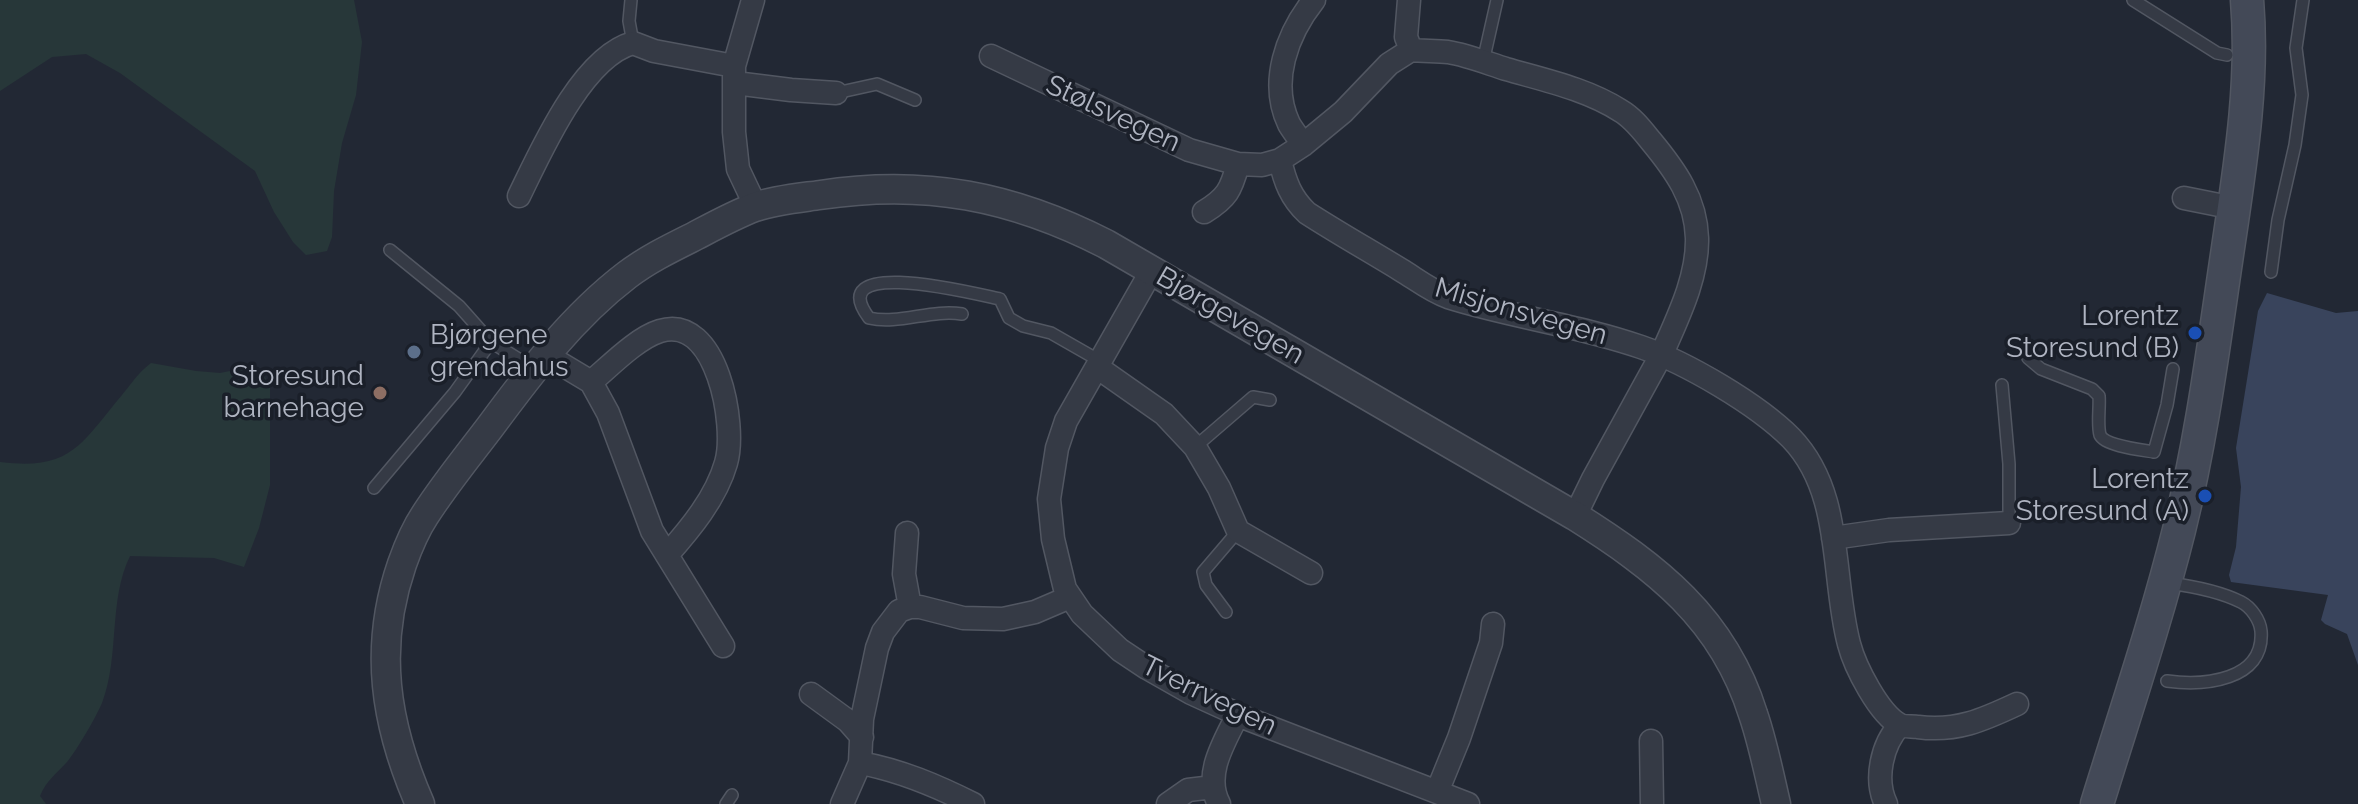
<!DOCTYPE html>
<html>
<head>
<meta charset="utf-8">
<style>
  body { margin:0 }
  canvas { display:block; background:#222834 }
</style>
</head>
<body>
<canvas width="2358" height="804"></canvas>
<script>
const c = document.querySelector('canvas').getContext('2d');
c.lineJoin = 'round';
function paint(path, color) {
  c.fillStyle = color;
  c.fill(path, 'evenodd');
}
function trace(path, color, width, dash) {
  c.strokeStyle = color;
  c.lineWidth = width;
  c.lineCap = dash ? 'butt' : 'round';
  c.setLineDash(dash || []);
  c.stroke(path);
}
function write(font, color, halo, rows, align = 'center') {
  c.font = font + ' Raleway,sans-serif';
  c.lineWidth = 7;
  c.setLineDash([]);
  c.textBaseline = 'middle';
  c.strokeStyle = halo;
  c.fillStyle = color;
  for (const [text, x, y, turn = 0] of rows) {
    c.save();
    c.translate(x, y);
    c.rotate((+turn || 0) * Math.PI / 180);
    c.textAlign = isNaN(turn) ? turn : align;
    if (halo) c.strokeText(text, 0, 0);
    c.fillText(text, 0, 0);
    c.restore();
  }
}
paint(new Path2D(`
  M0,0H354L362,42L356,95L342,143L334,191L332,237L327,251L306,255L293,242L274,212L255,171L120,73L86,54L52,57L0,91Z
  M151,363L196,371L220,373L245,368L263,373L270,388V485L259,528L244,567L214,558L130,556C108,601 120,656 102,703C96,717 77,750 67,762C56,774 46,781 40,796L46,804H0V462C71,471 81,444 122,395C134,381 136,375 151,363Z`), '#273739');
paint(new Path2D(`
  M2267,293L2336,313L2358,311V665L2347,634L2325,624L2321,620L2328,595L2231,582L2229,575L2236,547L2241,487L2236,448L2258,311Z`), '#39445c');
const service = new Path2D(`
  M631,0L629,21L633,43
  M2133,0L2217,53L2227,55
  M1483,62L1497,0
  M836,93L877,84L915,100
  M390,250L459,306L491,342L533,368
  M2271,272L2278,220L2295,145L2302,95L2296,48L2303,0
  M962,314C931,309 899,325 869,318C821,254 980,295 1000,299L1009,318L1023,326L1051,333L1100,361
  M2028,358L2041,369L2092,389L2099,396C2100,407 2097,424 2100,435C2105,446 2143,450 2154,452L2167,405L2173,369
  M2002,385L2009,464V523
  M1195,447L1253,397L1270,400
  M374,488L455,392L491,342
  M1226,612L1206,585L1203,572L1238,531
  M2167,681C2203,686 2265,681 2261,631C2260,620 2251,607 2241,602C2221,592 2191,586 2169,583
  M726,804L732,795`);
const minor = new Path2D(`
  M753,0L734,66V132L738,169L756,207
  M1409,0L1406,37L1411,50
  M1411,50C1423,51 1436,51 1448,52C1467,55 1487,63 1506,69C1544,80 1587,89 1621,111C1633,118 1642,130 1651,141C1675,170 1696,199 1697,238C1698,276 1679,315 1664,349L1657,354L1659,359L1593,479L1575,516
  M991,56L1189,150L1238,164L1262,165L1280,160L1303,145L1343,112L1389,64L1411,50
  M735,83L791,90L836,93
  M1303,145C1299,138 1293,131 1289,124C1269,82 1287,34 1314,0
  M1280,160C1285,182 1291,198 1307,213C1338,233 1370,251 1401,270C1416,279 1431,291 1448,297C1511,317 1578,325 1641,347C1687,363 1757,404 1791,438C1844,493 1831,576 1849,644C1855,667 1879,714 1900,725C1905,727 1913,726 1918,727C1956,732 1983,720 2017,704
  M519,196C541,151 582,57 633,43L654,51L734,66
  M2184,198L2234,208
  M1204,212C1227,198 1231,190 1238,164
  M1152,270L1066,421L1057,448L1049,499L1053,539L1065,589L1082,614L1120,650L1147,668L1191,693L1248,719L1468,804
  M546,355L591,382L608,413L652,531L723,646
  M1097,367L1164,414L1195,447L1219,488L1238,531L1311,573
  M591,382C610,366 637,338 660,331C717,313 737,426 726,463C716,498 690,529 667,555
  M907,533L904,574L910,607
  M1833,538L1889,530L2009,523
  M811,694L848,721L862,737
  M1651,741L1652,804
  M860,763C900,770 937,786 973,804
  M1437,792L1459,738L1491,643L1493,624
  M842,804L860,763L862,719L877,648L883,632L899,611L910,607H920L963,618L1003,619L1035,612L1070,597
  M1168,804L1188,790L1213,787
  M1219,804C1203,774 1225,741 1238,714
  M1886,804C1874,779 1882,744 1900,725`);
const tertiary = new Path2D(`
  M420,804C385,724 373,648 402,564C408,547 415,530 425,515C445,484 468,456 490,427C530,373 572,317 627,275C648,259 671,248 695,236C714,226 734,215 755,207C775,200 798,198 820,195C925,179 1012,196 1106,244L1575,516C1656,567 1723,618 1753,714C1763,743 1769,774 1776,804`);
const secondary = new Path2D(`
  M2097,804C2125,713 2156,622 2179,530C2202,438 2214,342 2228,248C2240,167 2254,82 2247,0`);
trace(service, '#525762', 14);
trace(minor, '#525762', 25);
trace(tertiary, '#525762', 31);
trace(secondary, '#525762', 35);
trace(service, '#353a45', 11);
trace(minor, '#353a45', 22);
trace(tertiary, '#353a45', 28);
trace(secondary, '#434957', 32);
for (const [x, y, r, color] of [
  [2195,333,8,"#1a4fb4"],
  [414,352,8,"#5c6f8a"],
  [380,393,8,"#8d6e63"],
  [2205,496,8,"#1a4fb4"]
]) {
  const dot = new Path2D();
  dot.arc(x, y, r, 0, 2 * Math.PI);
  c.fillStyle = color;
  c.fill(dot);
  trace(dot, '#1a1f29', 3);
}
write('28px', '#afb4c1', '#1a1f29', [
  ["Stølsvegen",1113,114,25],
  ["Misjonsvegen",1521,312,16],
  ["Bjørgevegen",1230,316,30],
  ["Tverrvegen",1209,696,26]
]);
write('28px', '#afb4c1', '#1a1f29', [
  ["Lorentz",2179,317],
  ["Storesund (B)",2179,349],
  ["Bjørgene",430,336,"left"],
  ["grendahus",430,368,"left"],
  ["Storesund",364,377],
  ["barnehage",364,409],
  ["Lorentz",2189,480],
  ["Storesund (A)",2189,512]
], 'right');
</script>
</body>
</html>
